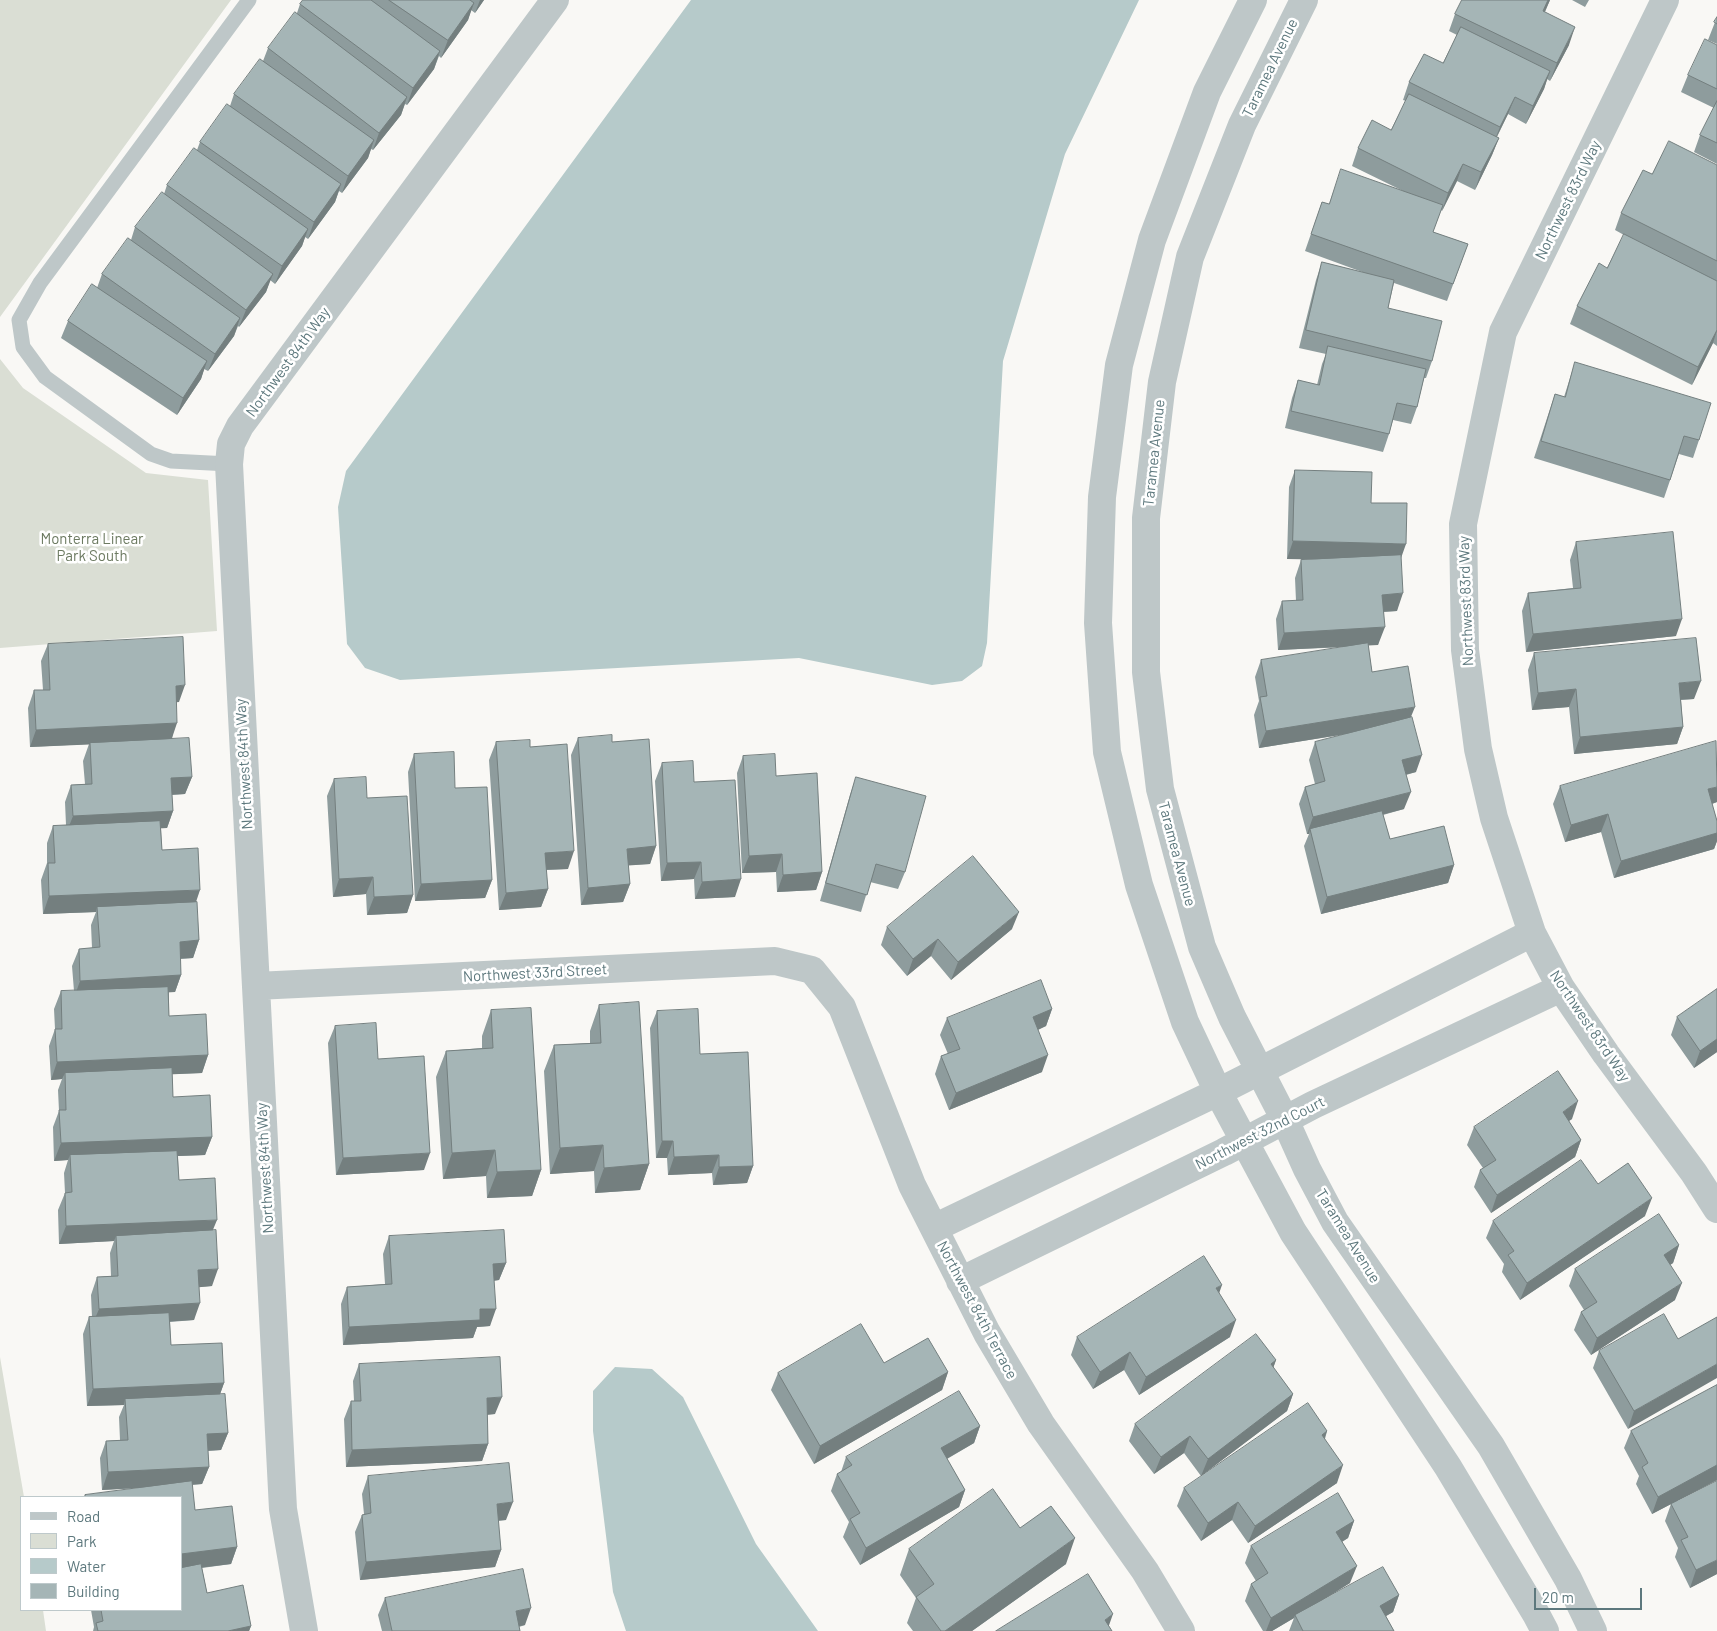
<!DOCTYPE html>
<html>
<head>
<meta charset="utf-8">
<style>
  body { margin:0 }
  #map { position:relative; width:1717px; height:1631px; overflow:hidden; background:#f9f8f5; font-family:Barlow,sans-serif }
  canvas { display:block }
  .legend { position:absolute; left:20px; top:1496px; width:162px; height:115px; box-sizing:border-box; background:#fff; border:1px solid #bec9cb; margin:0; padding:6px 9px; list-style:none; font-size:15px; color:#5d787d }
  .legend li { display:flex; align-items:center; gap:10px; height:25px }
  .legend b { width:25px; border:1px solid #bec9cb }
  .scale { position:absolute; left:1534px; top:1588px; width:108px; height:22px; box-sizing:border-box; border:2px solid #5d787d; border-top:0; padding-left:6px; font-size:15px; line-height:18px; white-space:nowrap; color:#5d787d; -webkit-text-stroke:4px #fff; paint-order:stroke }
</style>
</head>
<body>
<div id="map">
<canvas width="1717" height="1631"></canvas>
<ul class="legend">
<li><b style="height:6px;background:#bec7c8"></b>Road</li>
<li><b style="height:14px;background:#daded4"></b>Park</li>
<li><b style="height:14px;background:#b6caca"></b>Water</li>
<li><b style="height:14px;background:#a5b5b6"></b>Building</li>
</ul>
<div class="scale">20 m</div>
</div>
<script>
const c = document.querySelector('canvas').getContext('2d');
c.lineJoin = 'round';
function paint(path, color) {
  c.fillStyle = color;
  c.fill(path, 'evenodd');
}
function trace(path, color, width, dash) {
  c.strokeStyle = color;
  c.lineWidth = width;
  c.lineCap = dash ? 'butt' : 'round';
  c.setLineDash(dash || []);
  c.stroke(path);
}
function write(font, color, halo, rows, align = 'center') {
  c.font = font + ' Barlow,sans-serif';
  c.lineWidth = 5;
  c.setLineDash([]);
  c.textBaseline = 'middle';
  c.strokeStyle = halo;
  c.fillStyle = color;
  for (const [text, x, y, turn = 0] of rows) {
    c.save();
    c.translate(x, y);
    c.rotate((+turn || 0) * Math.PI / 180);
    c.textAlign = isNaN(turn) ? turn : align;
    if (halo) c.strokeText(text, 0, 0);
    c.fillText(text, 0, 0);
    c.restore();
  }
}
paint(new Path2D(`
  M0,0H231L0,317Z
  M0,359L23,388L146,473L208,480L217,631L0,648Z
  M0,1357L24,1497H21V1610H43L46,1631H0Z`), '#daded4');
paint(new Path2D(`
  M691,0H1139L1065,154L1003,361L987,643L982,666L962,681L932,685L799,658L400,680L365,668L347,644L338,507L346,471Z
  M615,1367L652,1369L683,1397L756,1544L818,1631H626L613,1592L593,1431V1391Z`), '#b6caca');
trace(new Path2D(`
  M229,464L171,461L151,454L45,377L23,347L19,320L40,283L249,0`), '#bec7c8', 15);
trace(new Path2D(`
  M1253,0L1207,92L1152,240L1119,365L1102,497L1098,623L1107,752L1139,885L1185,1022L1218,1092L1293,1232L1448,1467L1536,1614L1545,1631
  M1304,0L1242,125L1190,257L1162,382L1146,518V672L1160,789L1202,947L1232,1017L1285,1120L1307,1169L1335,1222L1491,1446L1568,1579L1593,1631
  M1665,0L1503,332L1463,524L1465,650L1478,749L1494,818L1532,933L1561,988L1606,1054L1694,1173L1717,1209
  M256,986L775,961L812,970L842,1007L912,1185L987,1333L1041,1424L1145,1571L1181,1631
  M934,1228L1218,1092L1532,933
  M960,1281L1224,1152L1313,1105L1561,988
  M304,1631L283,1509L229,464L231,444L240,426L555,0`), '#bec7c8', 28);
paint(new Path2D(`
  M303,0H484L475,13L471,10L468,20L441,58L439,56L434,69L407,105L405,104L401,115L373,150L371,149L368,158L342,193L339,191L335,202L308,239L305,237L302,246L275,284L270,280L266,292L239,327L238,326L234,336L208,371L204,369L201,379L177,415L61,338L68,321L97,288L102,274L131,240L135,227L164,194L167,185L197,150L200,142L230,106L234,94L263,61L268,48L297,13L300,4Z
  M1462,0H1550L1545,12L1569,45L1550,81L1547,79L1544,89L1526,124L1508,114L1497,137L1499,138L1492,155L1475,190L1457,181L1442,211L1441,210L1433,232L1468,244L1447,301L1394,283L1388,308L1432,361L1426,378H1424L1417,407L1411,424L1393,420L1389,434L1383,452L1285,428L1292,398L1298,380L1317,385L1322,364L1326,354L1299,348L1316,280L1322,262L1365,273L1305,251L1322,202L1329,204L1403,191L1352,166L1358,148L1391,130L1406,101L1403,100L1409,82L1443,63L1457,35L1449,31L1455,14Z
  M1572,0H1589L1585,7Z
  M1717,17V44L1708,40Z
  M1717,45V164L1694,152L1700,135L1714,108L1681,92L1688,75Z
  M1717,165V346L1713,343L1692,385L1570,324L1577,306L1607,268L1624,235L1615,230L1621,213L1652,174Z
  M1575,362L1699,440L1693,458L1679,454L1664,498L1534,458L1549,412L1555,394L1564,397Z
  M1295,470L1371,503L1401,558L1397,611L1384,612L1378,645H1368L1372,672L1411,718L1416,772L1406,775L1404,809L1383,815L1390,839L1454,865L1448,883L1321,914L1304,846L1309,834H1307L1299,804L1305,787L1315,784L1309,760L1315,742L1346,734L1259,748L1254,715L1259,701L1255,677L1261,660L1346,647L1278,650L1276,619L1282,601H1296L1295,578L1301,560L1316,559H1287L1289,487Z
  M1576,542L1676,636L1526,652L1522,611L1528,593L1573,588L1570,560Z
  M48,644L179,702H176L172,739L192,777L185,794L172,795L173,811L167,828H161L162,850L196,902L199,940L193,958L180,959L181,975L175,992H169V1016L208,1055L202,1073L172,1074L173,1097L212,1137L205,1155L178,1156L179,1180L213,1230L212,1286L199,1287L194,1320L170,1322L171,1345L224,1383L220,1394L228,1433L221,1450L208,1451L209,1467L202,1484L192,1485L195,1510L237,1547L231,1564L202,1568L207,1593L251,1626L249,1631H93L94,1627L91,1610H181V1497H84L85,1495L140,1488L102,1490L100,1458L106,1441L120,1440L119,1417L124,1405L87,1406L83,1334L89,1317H92L91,1295L97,1277L111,1276L110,1253L114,1241L59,1244L58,1210L65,1193L64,1173L68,1160L54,1161L53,1127L59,1111L58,1090L62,1079L51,1080L49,1046L55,1029L54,1009L61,991H74L72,966L79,949L92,948L91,925L96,912L43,914L41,880L47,863V843L53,826L66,825L65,802L71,785L85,784L83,761L89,744L30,747L28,708L34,690H43L41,661Z
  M1534,653L1694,699L1681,700L1683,727L1677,744L1574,754L1569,707L1532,710L1528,670Z
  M578,738L612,742L656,846L650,864L628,865L630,884L623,902L581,905L571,755Z
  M496,742L568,869L546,870L548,889L541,907L499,910L489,760Z
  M414,754L455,788L492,880L485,898L415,901L408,772Z
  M743,756L776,776L822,872L816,890L777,892L776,872L742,873L737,773Z
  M662,763L694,782L735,897L695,899L694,879L661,881L655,781Z
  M856,777L905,872L898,889L870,882L861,912L820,901L850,795Z
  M334,779L367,798L413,895L407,913L367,915L366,894L333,897L327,796Z
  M1560,786L1717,802L1712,804L1717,821V841L1714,849L1614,878L1601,832L1565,842L1553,804Z
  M887,927L1012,929L951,980L931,956L907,976L881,945Z
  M1717,989V1052L1694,1068L1671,1035L1677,1017Z
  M599,1005L649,1164L640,1190L595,1193L594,1171L550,1174L544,1071L554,1045L590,1043V1031Z
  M1052,1009L1046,1026L1038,1030L1042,1072L949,1110L935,1074L941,1056L948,1054L940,1035L947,1018Z
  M491,1010L541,1170L532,1196L487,1198L486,1176L443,1179L436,1077L446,1051L482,1048V1036Z
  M657,1011L700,1054L753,1166L747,1183L713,1185L712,1173L668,1175L667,1158H656L650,1028Z
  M335,1026L378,1059L424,1170L336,1175L328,1043Z
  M1572,1119L1569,1121L1581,1140L1575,1157L1491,1213L1474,1187L1480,1170L1483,1168L1467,1145L1474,1127Z
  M1598,1184L1645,1216L1520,1300L1502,1272L1504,1264L1486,1238L1493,1221Z
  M389,1236L506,1263L499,1280L494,1281L490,1326L477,1327L473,1338L343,1345L341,1304L347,1287L385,1284L383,1254Z
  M1679,1245L1673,1263L1670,1265L1675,1300L1591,1355L1574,1330L1581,1312L1584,1310L1569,1286L1575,1269Z
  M1219,1293L1230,1337L1139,1395L1124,1370L1093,1389L1071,1355L1077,1337Z
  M1678,1339L1628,1429L1593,1368L1599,1351Z
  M1276,1360L1273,1368L1293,1394L1287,1411L1201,1476L1184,1453L1154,1474L1129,1441L1135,1424Z
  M359,1364L495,1414L487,1415L488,1444L482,1461L346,1467L344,1419L351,1401H354L353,1381Z
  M948,1372L942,1390L814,1464L771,1390L778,1373Z
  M1717,1385V1480L1677,1501L1717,1574L1690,1588L1675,1557L1678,1548L1665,1521L1671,1504L1652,1514L1636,1484L1639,1476L1624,1448L1631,1431Z
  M980,1426L974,1443L947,1459L965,1490L959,1507L860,1565L843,1537L849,1522L831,1491L837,1474L841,1472L846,1457Z
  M1327,1431L1325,1439L1337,1483L1248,1543L1232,1520L1201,1541L1177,1506L1184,1488Z
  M368,1476L506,1520L498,1521L501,1550L495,1567L360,1580L355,1532L362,1515L364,1514L362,1494Z
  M1354,1521L1348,1538L1342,1542L1350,1583L1323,1600L1399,1595L1393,1612L1386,1616L1394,1631H1289L1294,1618L1272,1631H1263L1245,1601L1251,1584L1256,1581L1245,1563L1251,1546Z
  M1020,1528L1066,1564L972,1631H913L907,1623L916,1598L900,1575L909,1549Z
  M385,1598L525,1625L519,1627L520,1631H382L378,1615Z`), '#8e9c9d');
paint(new Path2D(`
  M480,0H484L475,13Z
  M1548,0H1550L1537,29L1543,11Z
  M474,3L468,20L441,58L448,40Z
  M1575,27L1569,45L1550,81L1557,63Z
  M440,51L434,69L407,105L413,88Z
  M1550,71L1544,89L1526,124L1533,106Z
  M407,97L401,115L373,150L379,133Z
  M1515,97L1508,114L1493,144L1500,127Z
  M1499,138L1492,155L1475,190L1481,172Z
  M374,140L368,158L342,193L348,176Z
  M1463,164L1457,181L1442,211L1448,193Z
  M341,184L335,202L308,239L314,222Z
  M308,229L302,246L275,284L282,266Z
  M273,274L266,292L239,327L246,310Z
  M240,318L234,336L208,371L215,354Z
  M1717,330L1713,343L1692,385L1698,367Z
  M207,361L201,379L177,415L183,398Z
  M1293,541L1406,544L1400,561L1287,559Z
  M1403,593L1397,611L1376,612L1382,595Z
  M1682,619L1676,636L1526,652L1533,634Z
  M1385,627L1378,645L1278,650L1284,633Z
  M1701,681L1694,699L1673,700L1679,683Z
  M185,685L179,702L169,703L176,686Z
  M1576,689L1569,707L1532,710L1538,693Z
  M1415,707L1408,724L1259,748L1266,731Z
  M177,723L171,741L30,747L36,730Z
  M1683,727L1677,744L1574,754L1580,737Z
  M1422,755L1416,772L1396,777L1402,760Z
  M192,777L185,794L165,795L171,778Z
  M1717,787V802L1702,807L1708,789Z
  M1411,792L1404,809L1311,833L1310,829L1309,834H1307L1313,817Z
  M173,811L167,828L66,834L73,816Z
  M1608,814L1601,832L1565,842L1571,825Z
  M1717,833V841L1714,849L1614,878L1621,861Z
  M656,846L650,864L621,866L627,849Z
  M574,851L568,869L539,870L545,853Z
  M782,854L776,872L742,873L749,856Z
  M701,862L694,879L661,881L667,863Z
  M1454,865L1448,883L1321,914L1327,897Z
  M822,872L816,890L777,892L783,875Z
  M373,877L366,894L333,897L339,879Z
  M741,879L735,897L695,899L702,882Z
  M492,880L485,898L415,901L421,884Z
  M630,884L623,902L581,905L588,888Z
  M548,889L541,907L499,910L506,893Z
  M200,890L194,908L97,907L96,912L43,914L49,896Z
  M413,895L407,913L367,915L374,897Z
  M1019,912L1012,929L951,980L958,962Z
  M938,939L931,956L907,976L913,959Z
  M199,940L193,958L173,959L180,942Z
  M181,975L175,992L74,998L80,981Z
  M1052,1009L1046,1026L1026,1035L1033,1017Z
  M1717,1039V1052L1694,1068L1700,1051Z
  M208,1055L202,1073L65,1079V1073L62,1079L51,1080L57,1062Z
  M1048,1055L1042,1072L949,1110L956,1093Z
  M1578,1101L1572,1119L1556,1129L1563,1112Z
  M212,1137L205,1155L70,1160V1155L68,1160L54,1161L61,1143Z
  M1581,1140L1575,1157L1491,1213L1497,1195Z
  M662,1141H673L667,1158H656Z
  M603,1145L594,1171L550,1174L560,1148Z
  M495,1150L486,1176L443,1179L452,1153Z
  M430,1153L424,1170L336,1175L343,1158Z
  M719,1155L712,1173L668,1175L674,1157Z
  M649,1164L640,1190L595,1193L604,1168Z
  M753,1166L747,1183L713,1185L719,1167Z
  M541,1170L532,1196L487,1198L497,1172Z
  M1652,1198L1645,1216L1520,1300L1527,1283Z
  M217,1220L210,1237L116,1236L114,1241L59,1244L66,1226Z
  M1679,1245L1673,1263L1658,1273L1664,1255Z
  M506,1263L499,1280L487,1281L493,1264Z
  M218,1269L212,1286L191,1288L198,1270Z
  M1682,1283L1675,1300L1591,1355L1597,1338Z
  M1222,1285L1216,1302V1288Z
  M200,1303L194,1320L92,1326L99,1309Z
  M480,1309H496L490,1326L477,1327L473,1338L343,1345L349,1327Z
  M1236,1320L1230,1337L1139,1395L1146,1377Z
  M1130,1352L1124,1370L1093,1389L1100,1372Z
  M1276,1360L1270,1377L1271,1364Z
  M1717,1364V1378L1628,1429L1634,1411Z
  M948,1372L942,1390L814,1464L820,1446Z
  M224,1383L218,1400L125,1399L124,1405L87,1406L93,1389Z
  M1293,1394L1287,1411L1201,1476L1208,1459Z
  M502,1397L495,1414L480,1415L487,1398Z
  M980,1426L974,1443L934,1466L941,1448Z
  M1327,1431L1321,1448L1322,1435Z
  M228,1433L221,1450L201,1451L207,1434Z
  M1190,1436L1184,1453L1154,1474L1161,1457Z
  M488,1444L482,1461L346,1467L352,1450Z
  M1343,1465L1337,1483L1248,1543L1255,1526Z
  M1717,1465V1480L1652,1514L1658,1497Z
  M209,1467L202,1484L102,1490L108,1472Z
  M965,1490L959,1507L860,1565L866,1548Z
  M513,1502L506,1520L491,1521L497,1504Z
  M1238,1502L1232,1520L1201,1541L1208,1523Z
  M1354,1521L1348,1538L1330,1549L1336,1532Z
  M1075,1538L1066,1564L972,1631H945Z
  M237,1547L231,1564L181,1570V1554Z
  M501,1550L495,1567L360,1580L366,1562Z
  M1717,1560V1574L1690,1588L1696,1570Z
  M1357,1566L1350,1583L1295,1617V1615L1294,1618L1272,1631H1266L1271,1618Z
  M1399,1595L1393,1612L1374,1623L1380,1606Z
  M531,1608L525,1625L509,1628L516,1611Z
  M1113,1614L1107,1631L1105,1620Z
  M251,1626L249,1631H228Z`), '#747f7f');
const building = new Path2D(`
  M303,0H371L440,51L413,88L300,4Z
  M389,0H470L474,3L448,40Z
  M1462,0H1548L1543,11L1575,27L1557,63L1455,14Z
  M295,12L407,97L379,133L268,48Z
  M1717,17V24L1714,22Z
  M1461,27L1550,71L1533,106L1515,97L1500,127L1409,82L1424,54L1443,63Z
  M1705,39L1717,45V89L1688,75Z
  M260,59L374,140L348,176L234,94Z
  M1409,94L1499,138L1481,172L1463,164L1448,193L1358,148L1372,120L1391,130Z
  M1717,101V143L1700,135Z
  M227,104L341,184L314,222L200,142Z
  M1669,141L1717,165V261L1621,213L1643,170L1652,174Z
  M194,148L308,229L282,266L167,185Z
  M1341,169L1443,205L1433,232L1468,244L1453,284L1311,234L1322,202L1329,204Z
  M162,192L273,274L246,310L135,227Z
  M1624,234L1717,281V330L1698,367L1577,306L1599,263L1607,268Z
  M128,238L240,318L215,354L102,274Z
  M1322,262L1394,280L1388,308L1442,321L1432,361L1306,330Z
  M92,284L207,361L183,398L68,321Z
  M1328,346L1426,369L1417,407L1397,403L1389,434L1291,411L1298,380L1319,385Z
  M1575,362L1711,403L1699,440L1684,436L1670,480L1541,441L1555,394L1565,397Z
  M1295,470L1372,472L1371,503H1407L1406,544L1293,541Z
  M1673,532L1682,619L1533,634L1528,593L1581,588L1576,542Z
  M1401,555L1403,593L1382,595L1385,627L1284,633L1282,601L1303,600L1301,560Z
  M183,637L185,685L176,686L177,723L36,730L34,690H50L48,644Z
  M1696,638L1701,681L1679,683L1683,727L1580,737L1576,689L1538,693L1534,653Z
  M1368,643L1372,672L1408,666L1415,707L1266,731L1260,697L1267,696L1261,660Z
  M1412,717L1422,755L1402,760L1411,792L1313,817L1305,787L1325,781L1315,742Z
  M612,735V742L649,739L656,846L627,849L630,884L588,888L578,738Z
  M189,738L192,777L171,778L173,811L73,816L71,785L92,784L90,743Z
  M530,740V747L567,744L574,851L545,853L548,889L506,893L496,742Z
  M1716,741L1717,787L1708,789L1717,821V833L1621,861L1608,814L1571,825L1560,786Z
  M454,752L455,788L487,787L492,880L421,884L414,754Z
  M775,754L776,776L817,773L822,872L783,875L782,854L749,856L743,756Z
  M693,761L694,782L735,780L741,879L702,882L701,862L667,863L662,763Z
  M366,777L367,798L407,796L413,895L374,897L373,877L339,879L334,779Z
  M856,777L926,796L905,872L876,864L867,895L826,883Z
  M1382,811L1390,839L1444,826L1454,865L1327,897L1310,829Z
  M160,821L162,850L198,848L200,890L49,896L48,863H55L53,826Z
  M973,856L1019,912L958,962L938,939L913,959L887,927Z
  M197,902L199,940L180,942L181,975L80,981L79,949L100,947L97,907Z
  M1041,980L1052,1009L1033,1017L1048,1055L956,1093L941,1056L960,1049L947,1018Z
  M168,987L169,1016L206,1014L208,1055L57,1062L55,1029H62L61,991Z
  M1717,989V1039L1700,1051L1677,1017Z
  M639,1002L649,1164L604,1168L603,1145L560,1148L554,1045L601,1043L599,1005Z
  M531,1008L541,1170L497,1172L495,1150L452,1153L446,1051L493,1048L491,1010Z
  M698,1009L700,1054L748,1052L753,1166L719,1167V1155L674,1157L673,1141H662L657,1011Z
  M376,1023L378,1059L424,1056L430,1153L343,1158L335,1026Z
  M172,1068L173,1097L210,1095L212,1137L61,1143L59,1110H66L65,1073Z
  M1558,1071L1578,1101L1563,1112L1581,1140L1497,1195L1480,1170L1496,1160L1474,1127Z
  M177,1151L179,1180L215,1178L217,1220L66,1226L65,1193L72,1192L70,1155Z
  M1581,1160L1598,1184L1628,1163L1652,1198L1527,1283L1508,1255L1514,1251L1493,1221Z
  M1659,1214L1679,1245L1664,1255L1682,1283L1597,1338L1581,1312L1597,1302L1575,1269Z
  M216,1230L218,1269L198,1270L200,1303L99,1309L97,1277L118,1276L116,1236Z
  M504,1230L506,1263L493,1264L496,1309H480V1320L349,1327L347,1287L392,1284L389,1236Z
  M1204,1256L1222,1285L1216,1288L1236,1320L1146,1377L1130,1352L1100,1372L1077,1337Z
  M169,1313L171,1345L222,1343L224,1383L93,1389L89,1317Z
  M1664,1314L1678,1339L1717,1317V1364L1634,1411L1599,1351Z
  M861,1324L884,1363L928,1338L948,1372L820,1446L778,1373Z
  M1256,1334L1276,1360L1271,1364L1293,1394L1208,1459L1190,1436L1161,1457L1135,1424Z
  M500,1357L502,1397L487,1398L488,1444L352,1450L351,1401H361L359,1364Z
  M1717,1385V1465L1658,1497L1642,1467L1648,1463L1631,1431Z
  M959,1391L980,1426L941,1448L965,1490L866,1548L850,1519L860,1513L837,1474L852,1465L846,1457Z
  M225,1394L228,1433L207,1434L209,1467L108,1472L106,1441L128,1440L125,1399Z
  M1308,1403L1327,1431L1322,1435L1343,1465L1255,1526L1238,1502L1208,1523L1184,1488Z
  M509,1463L513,1502L497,1504L501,1550L366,1562L362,1515L371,1513L368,1476Z
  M192,1481L195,1510L232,1506L237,1547L181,1554V1497H85V1495Z
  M1717,1481V1560L1696,1570L1681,1540L1688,1537L1671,1504Z
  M993,1489L1020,1528L1051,1506L1075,1538L945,1631H941L916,1597L934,1584L909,1549Z
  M1338,1493L1354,1521L1336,1532L1357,1566L1271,1618L1251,1584L1268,1573L1251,1546Z
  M201,1564L207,1593L243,1585L251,1626L228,1631H98L96,1623L103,1621L101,1610H181V1568Z
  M1383,1567L1399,1595L1380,1606L1394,1631H1303L1295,1615Z
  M523,1569L531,1608L516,1611L520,1631H392L385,1598Z
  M1088,1574L1113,1614L1105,1620L1112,1631H996Z`);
paint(building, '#a5b5b6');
trace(building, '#747f7f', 1);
write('15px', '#5d787d', '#fff', [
  ["Taramea Avenue",1270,68,-64],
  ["Northwest 83rd Way",1568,200,-64],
  ["Northwest 84th Way",288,362,-54],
  ["Taramea Avenue",1154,453,-84],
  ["Northwest 83rd Way",1466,601,-92],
  ["Northwest 84th Way",244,764,-93],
  ["Taramea Avenue",1177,854,75],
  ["Northwest 33rd Street",535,973,-3],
  ["Northwest 83rd Way",1590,1026,56],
  ["Northwest 32nd Court",1260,1133,-27],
  ["Northwest 84th Way",265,1168,-93],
  ["Taramea Avenue",1348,1236,58],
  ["Northwest 84th Terrace",977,1310,62]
]);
write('15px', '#6c7a61', '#fff', [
  ["Monterra Linear",92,539],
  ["Park South",92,556]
]);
</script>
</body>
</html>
